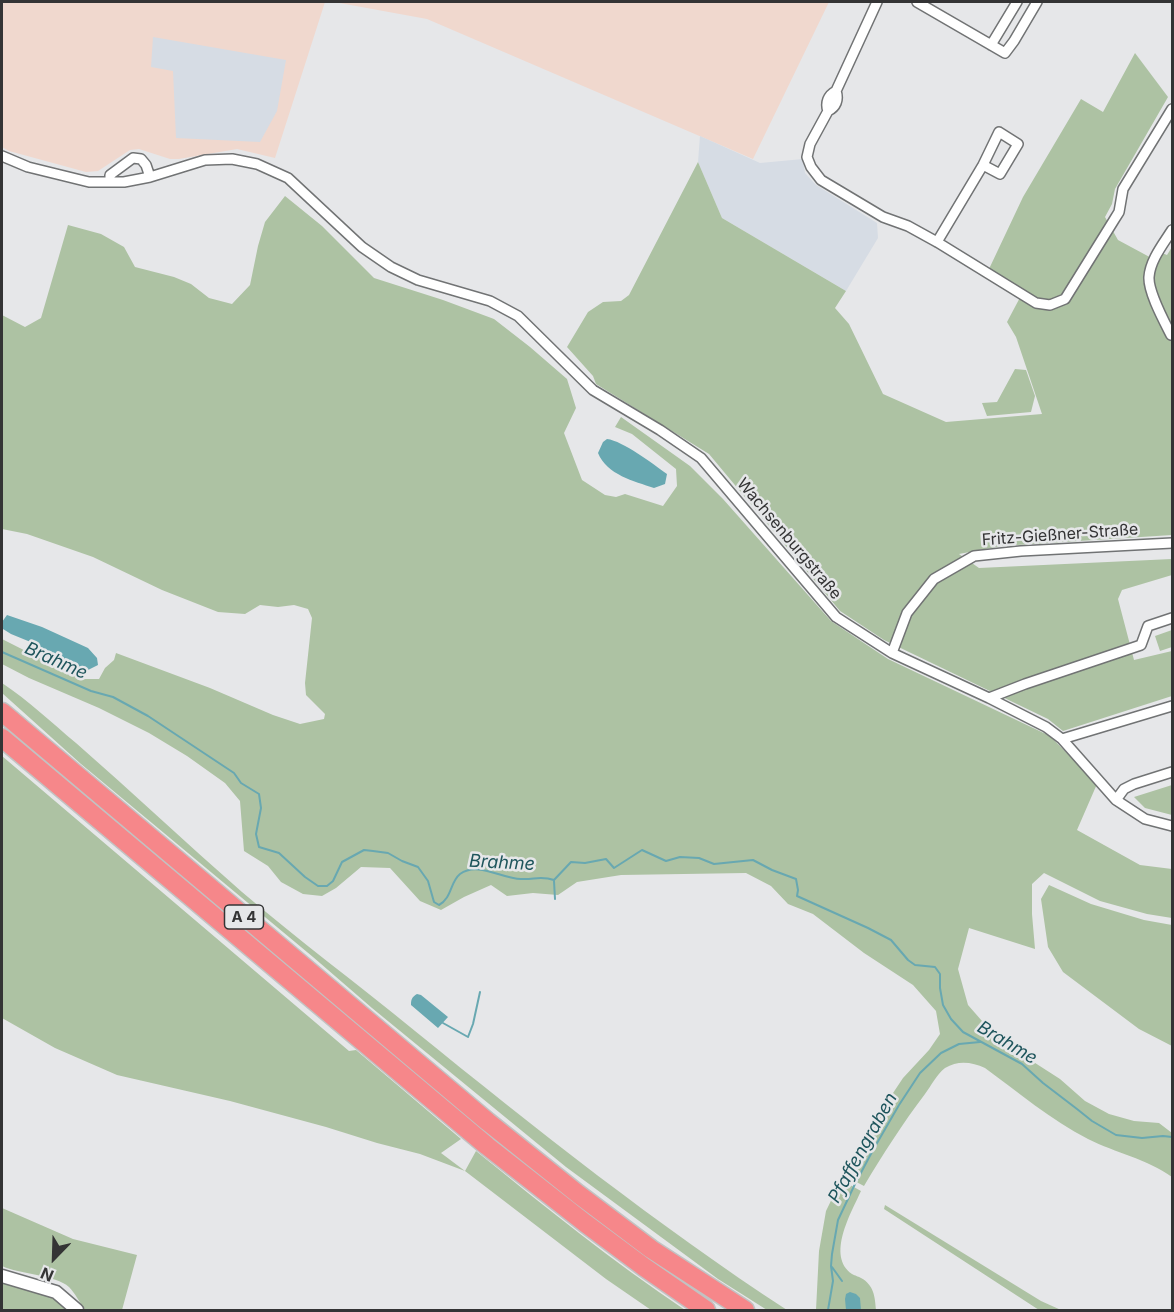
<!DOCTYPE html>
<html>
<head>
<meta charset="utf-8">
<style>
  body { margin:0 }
  #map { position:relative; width:1174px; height:1312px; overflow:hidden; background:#e6e7e9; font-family:Inter,sans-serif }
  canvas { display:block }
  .frame { position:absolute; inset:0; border:3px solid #343435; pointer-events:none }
  .north { position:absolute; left:24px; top:1228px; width:60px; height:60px; -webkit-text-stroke:4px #e6e7e9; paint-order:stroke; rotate:203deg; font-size:16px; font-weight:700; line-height:24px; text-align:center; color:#343435 }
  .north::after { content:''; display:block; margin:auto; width:21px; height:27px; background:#343435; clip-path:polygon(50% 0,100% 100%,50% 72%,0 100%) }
</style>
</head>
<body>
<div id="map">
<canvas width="1174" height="1312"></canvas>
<div class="frame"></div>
<div class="north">N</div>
</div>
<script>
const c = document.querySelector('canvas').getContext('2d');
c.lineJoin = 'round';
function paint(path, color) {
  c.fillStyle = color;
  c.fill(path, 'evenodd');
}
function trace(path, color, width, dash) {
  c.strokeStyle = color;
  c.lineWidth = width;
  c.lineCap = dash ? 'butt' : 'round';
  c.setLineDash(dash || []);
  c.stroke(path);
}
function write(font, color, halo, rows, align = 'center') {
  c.font = font + ' Inter,sans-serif';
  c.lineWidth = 5;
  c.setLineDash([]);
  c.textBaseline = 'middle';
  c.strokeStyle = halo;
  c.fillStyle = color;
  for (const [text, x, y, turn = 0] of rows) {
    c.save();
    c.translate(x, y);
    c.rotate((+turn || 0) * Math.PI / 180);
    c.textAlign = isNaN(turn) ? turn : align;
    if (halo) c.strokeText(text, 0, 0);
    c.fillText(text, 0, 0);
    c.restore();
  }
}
paint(new Path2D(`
  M2,2H325L275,158L237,149L179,159H170L139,149L130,150L98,171L86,172L9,151L2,147Z
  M334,2H829L753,159L427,19Z`), '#f0d8ce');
paint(new Path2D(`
  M153,37L286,60L277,111L260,142L176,138L173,71L151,67Z
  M700,136L760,163L803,159L805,173L816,185L877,223L878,238L846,291L722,218L698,162Z`), '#d6dce4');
paint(new Path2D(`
  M1135,53L1168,97L1115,189L1112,204L1105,217L1118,240L1157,261L1162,253L1167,255L1172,247V535L1001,546L959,554L979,568L1172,559V575L1122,590L1118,599L1134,660L1172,651V696L1063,731L1048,719L884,640L840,611L709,454L596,384L593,376L567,347L588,312L603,302L621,301L629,295L698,162L722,218L846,291L835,308L849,324L883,394L946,422L1042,414L1016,337L1007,322L1024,290L989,269L1023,197L1081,99L1103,112Z
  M285,196L322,226L374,278L443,300L494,319L530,347L567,379L576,408L564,433L582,480L605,495L616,497L625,494L663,506L677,486L676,469L632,434L615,427L621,417L690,466L723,499L831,621L888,659L1050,736L1097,784L1077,830L1140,865L1172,869V918L1147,914L1100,901L1044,873L1032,884V914L1035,949L969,928L958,969L968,1005L989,1029L1004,1043L1060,1079L1085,1101L1109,1114L1134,1121L1159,1123L1172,1133V1177C1147,1159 1116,1153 1088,1139C1051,1120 1018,1092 985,1068C972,1062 958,1060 945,1068C937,1074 931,1086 925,1094C903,1123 883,1154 864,1186L843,1175L877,1117L903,1078L929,1050L940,1034L936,1011L913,985L864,953L813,914L788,904L771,886L746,873L621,875L577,882L558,895L533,893L507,896L491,885L464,897L441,910L420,901L390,868L361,867L336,888L322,896L303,894L281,882L268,866L244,851L240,801L225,783L187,756L149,733L99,708L29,678L2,664V639L81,679H99L105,668L114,660L116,653L210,688L273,715L300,724L324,719L325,714L306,695L305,683L312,618L308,609L294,605L278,607L260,605L245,614L218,612L162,590L93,557L27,534L2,529V315L25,327L41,318L68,225L101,234L124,247L135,267L174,277L191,284L209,298L232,304L250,285L258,246L265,222Z
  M1015,369L1026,370L1035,396L1031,412L987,416L982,403L997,402Z
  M1172,630V647L1160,651L1155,636Z
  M2,683C28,700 52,723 76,743C132,792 186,843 242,892C298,940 358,984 415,1031C536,1129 657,1225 787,1310H767L718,1279L566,1167L372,1008L313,957L81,764L2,693Z
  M2,756L349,1051L356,1050L461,1139L441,1153L465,1171L476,1151C544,1206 612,1261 685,1310H651L606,1279L465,1171L420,1154L377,1143L326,1127L230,1101L117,1075L55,1048L2,1018Z
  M1172,785V815L1145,808L1134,797Z
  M1049,885L1091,904L1144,920L1172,925V1046L1139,1029L1063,972L1048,947L1041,899Z
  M841,1180L861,1191C851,1213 826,1256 852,1274C856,1276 857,1276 861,1278C874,1285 875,1297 876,1310H816L819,1251L826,1211Z
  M885,1205L1041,1301L1061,1310H1039L884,1209Z
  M2,1208L73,1239L137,1255L122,1310H85C80,1303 75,1293 69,1287C56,1275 19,1274 2,1266Z
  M2,1280L45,1291L73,1310H2Z`), '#adc2a3');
paint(new Path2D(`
  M607,439C623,441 653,464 667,474L665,484L654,488C634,481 607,475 598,453L603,442Z
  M7,615L42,627L88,648L97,658L98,665L84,672L48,656L33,643L11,634L3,629L2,622Z
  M417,994L421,995L448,1017L438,1028L411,1005C411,999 412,997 417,994Z
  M850,1292L856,1294L860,1298L861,1310H846L845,1299L846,1294Z`), '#68a8b1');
trace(new Path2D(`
  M2,652L91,691L113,697L148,716L234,773L241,783L259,794L261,808L256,834L259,847L279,853L305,877L318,886H327L333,881L342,862L364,850L373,851L388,853L402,861L418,867L428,881L434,902L439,905C452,898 450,882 460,874C478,861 502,879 521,879C534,880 540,875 554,880L571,862L585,863L606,859L614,868L642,850L666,861L680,857L699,858L714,864L753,860L772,870L796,879L798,890L797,896L868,928L891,940L908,960L915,965L935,967L940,974V988L943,1005L951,1019L963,1032L1022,1064L1043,1083L1077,1109L1092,1121L1116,1135L1142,1138L1163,1136L1172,1137
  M554,881L555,899
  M443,1023L468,1037L473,1024L480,992
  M832,1267L842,1281
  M828,1310L833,1281L831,1266L832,1254L838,1220L855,1184L873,1150L899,1105L920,1073L941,1053L959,1044L980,1042`), '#68a8b1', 2);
const minor = new Path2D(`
  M917,2L1005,53L1014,41L1037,2
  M991,45L1017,2
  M836,91C839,100 836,107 828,111L810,144L807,157L811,167L821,180L883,217L908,226L937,242L1036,303L1050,305L1065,299L1114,220L1119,212L1123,189L1172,109
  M828,111C825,103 828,95 836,91L877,2
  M2,156L28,167L89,182H124L150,177L205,160L232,159L257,164L288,178L362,247L391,267L418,280L490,301L518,316L593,390L660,430L701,458L836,617L892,653L989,698L1046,727L1062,739L1116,800L1145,819L1172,826
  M110,182V175L133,158L141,159L146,165L150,177
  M937,242L983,165L999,132L1018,144L1000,174L983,165
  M1171,335C1164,321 1148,292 1149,277C1150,260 1164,243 1172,230
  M892,653L907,613L934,579L974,556L1021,551L1172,543
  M989,698L1025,684L1141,645L1148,626L1172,618
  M1062,739L1172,706
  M1116,800L1124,789L1134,784L1172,772`);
const tertiary = new Path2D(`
  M2,1276L56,1292L77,1310`);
const motorway = new Path2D(`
  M2,712L488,1122L578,1194L651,1249L745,1310
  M2,738L487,1146L585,1223L644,1267L706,1310`);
trace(minor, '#717374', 12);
trace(tertiary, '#717374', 15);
trace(motorway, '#c2c2c2', 21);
trace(minor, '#fff', 9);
trace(tertiary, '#fff', 12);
trace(motorway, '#f6878a', 18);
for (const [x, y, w] of [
  [244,917,39]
]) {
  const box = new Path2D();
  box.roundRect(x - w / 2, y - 12, w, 24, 4.5);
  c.fillStyle = '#e6e7e9';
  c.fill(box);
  trace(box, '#343435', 1.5);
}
write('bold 15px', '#343435', null, [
  ["A 4",244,917]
]);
write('16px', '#343435', '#e6e7e9', [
  ["Fritz-Gießner-Straße",1060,535,-4],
  ["Wachsenburgstraße",789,539,50]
]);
write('italic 18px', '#1e555c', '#e6e7e9', [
  ["Brahme",56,661,24],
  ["Brahme",502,863,3],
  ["Brahme",1007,1043,31],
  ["Pfaffengraben",863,1148,-61]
]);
</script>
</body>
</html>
